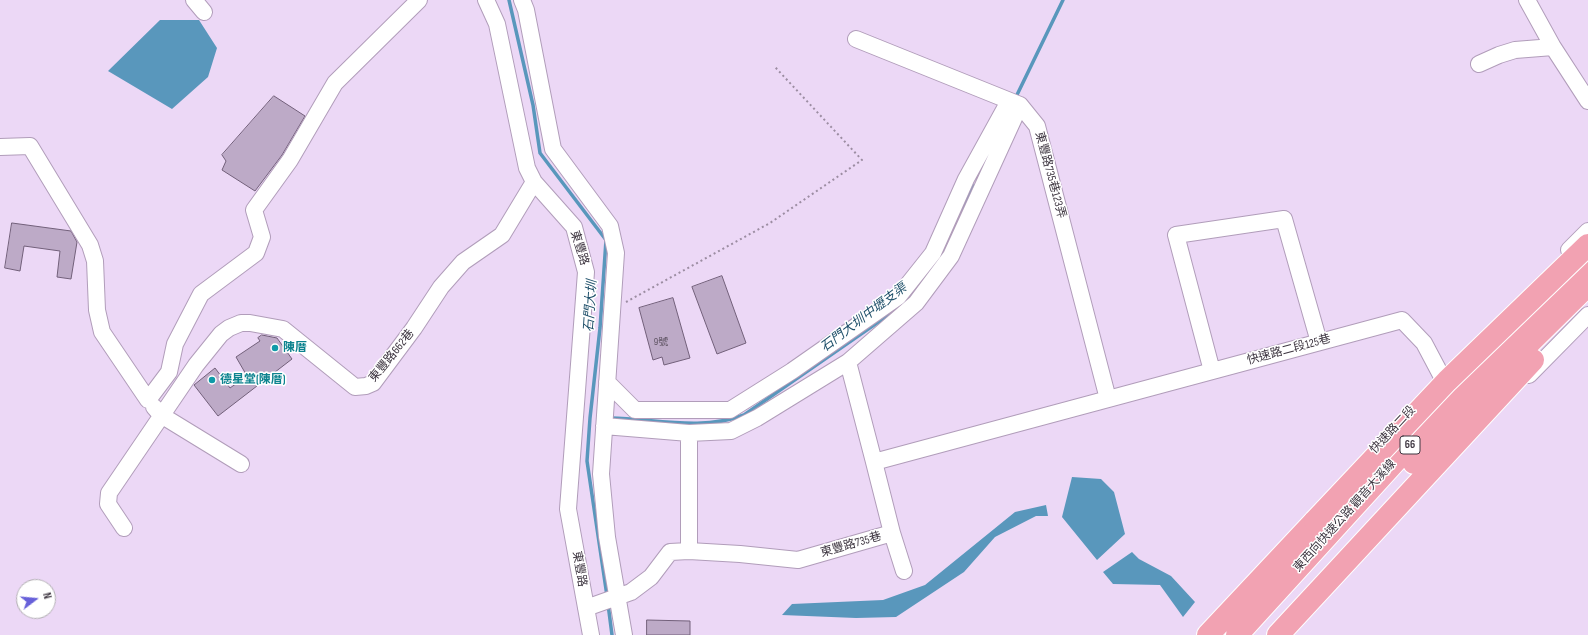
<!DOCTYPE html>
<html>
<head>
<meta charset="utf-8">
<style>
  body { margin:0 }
  #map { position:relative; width:1588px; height:635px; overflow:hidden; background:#ecd8f6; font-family:"Sofia Sans Condensed",sans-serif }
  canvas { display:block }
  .north { position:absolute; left:16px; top:579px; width:40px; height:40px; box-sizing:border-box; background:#fff; border:1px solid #b2afb3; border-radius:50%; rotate:74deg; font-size:11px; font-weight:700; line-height:16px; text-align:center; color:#3e3641 }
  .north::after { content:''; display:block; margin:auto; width:14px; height:18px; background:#6760d9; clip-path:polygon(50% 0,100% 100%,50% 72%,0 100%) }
</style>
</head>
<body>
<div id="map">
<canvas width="1588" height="635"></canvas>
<div class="north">N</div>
</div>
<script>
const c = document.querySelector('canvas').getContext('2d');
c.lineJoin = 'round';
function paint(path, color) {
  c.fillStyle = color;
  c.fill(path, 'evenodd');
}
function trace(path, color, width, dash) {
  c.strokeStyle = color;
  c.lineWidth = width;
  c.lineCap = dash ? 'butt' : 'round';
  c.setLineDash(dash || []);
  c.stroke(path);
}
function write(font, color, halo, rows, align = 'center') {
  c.font = font + ' "Sofia Sans Condensed","Noto Sans TC",sans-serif';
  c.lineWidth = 3;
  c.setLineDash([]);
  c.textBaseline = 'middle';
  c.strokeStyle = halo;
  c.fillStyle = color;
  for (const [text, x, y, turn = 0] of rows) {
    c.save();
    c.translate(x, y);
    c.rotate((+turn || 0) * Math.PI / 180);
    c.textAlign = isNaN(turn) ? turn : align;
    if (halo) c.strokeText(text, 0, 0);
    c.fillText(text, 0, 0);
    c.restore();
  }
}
paint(new Path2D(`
  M160,20H199L217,48L208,77L172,109L108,71Z
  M1072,477L1101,479L1114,492L1125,534L1097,560L1062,517Z
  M1046,505L1048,516H1036L995,537L964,572L896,617L856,618L782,615L792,604L883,600L925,585L1015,512Z
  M1132,552L1139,559L1171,576L1195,602L1183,617L1160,585L1113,584L1103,572Z`), '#5997bc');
trace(new Path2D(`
  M509,0L533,105L540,153L606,240L600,328L590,418L587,461L607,596
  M1015,99L1063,0
  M953,233L974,186
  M903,302L915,292
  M611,418C655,419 702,431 744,415L887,316L898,306
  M608,604L612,635`), '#5997bc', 3.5);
const building = new Path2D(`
  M274,96L305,116L282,155L255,191L222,170L226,161L222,155Z
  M12,223L71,231L77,242L71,279L57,277L60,251L24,246L20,271L5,268Z
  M722,276L746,343L717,354L692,287Z
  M673,298L690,358L664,365L662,357L653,360L639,308Z
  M262,335L277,338L292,359L218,416L194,385L215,368L230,388L247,376L236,357L260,341L258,338Z
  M647,620L690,621V635H647Z`);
paint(building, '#bdaac7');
trace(building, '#72607a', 1);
const minor = new Path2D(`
  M194,0L204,12
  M486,0L497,24L527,168L534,182L574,227L586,272L568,509L591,635
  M522,0L526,10L553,149L610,226L616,253L601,474L607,537L624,635
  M1527,0L1553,47L1588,101
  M856,39L1020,105L1037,126L1108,399
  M1479,64L1499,55L1515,50L1553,47
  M0,147L30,146L90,245L95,261L97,310L102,332L148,400L169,372L175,344L201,294L256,253L262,237L254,210L290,160L335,83L419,0
  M1569,250L1588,231
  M848,362L874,462
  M1212,371L1176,235L1284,219L1319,342
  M1529,375L1588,315
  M607,382L635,410H730L792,371L898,297L933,253L966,179L1009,101
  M154,407L161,415L241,464
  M604,426L689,433L731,431L757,418L848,362L916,303L951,256L1020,105
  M689,433V551
  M124,528L108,504L109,493L196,365L221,334L229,328L241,323H250L283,329L355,387L366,386L373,383L414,328L441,287L463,262L502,235L534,182
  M892,533L904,571
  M586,608L631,592L651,577L670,552L689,551L740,554L798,560L892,533L874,462L1402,320L1424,343L1442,377`);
const highway = new Path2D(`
  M1414,463L1501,371L1588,285
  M1208,635L1315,521
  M1237,635L1461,389L1588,261
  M1278,635L1533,360`);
trace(minor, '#b19dba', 18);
trace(highway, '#fff', 24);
trace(new Path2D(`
  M626,302L770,223L862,160L775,67`), '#9c8da2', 2, [2, 3]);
trace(minor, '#fff', 16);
trace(highway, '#f2a2b2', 22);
const highwayBridge = new Path2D(`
  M1315,521L1447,381L1588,245`);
trace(highwayBridge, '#fff', 24, []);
trace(highwayBridge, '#f2a2b2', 22);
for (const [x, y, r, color] of [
  [275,348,4,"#0f9aa8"],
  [212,380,4,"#0f9aa8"]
]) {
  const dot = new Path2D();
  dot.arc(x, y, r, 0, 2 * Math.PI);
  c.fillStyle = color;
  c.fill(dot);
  trace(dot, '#fff', 1.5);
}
write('10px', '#5e5362', null, [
  ["9號",661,342]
]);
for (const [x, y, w] of [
  [1410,445,20]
]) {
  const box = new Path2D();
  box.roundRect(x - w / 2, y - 9, w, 18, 3);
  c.fillStyle = '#fff';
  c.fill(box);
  trace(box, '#3e3641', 1);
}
write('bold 11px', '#3e3641', null, [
  ["66",1410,445]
]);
write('12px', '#3e3641', '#fff', [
  ["東豐路735巷123弄",1050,175,75],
  ["東豐路",579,248,73],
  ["快速路二段125巷",1289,350,-15],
  ["東豐路662巷",392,356,-51],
  ["快速路二段",1393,430,-47],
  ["東西向快速公路 觀音大溪線",1345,516,-48],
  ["東豐路735巷",851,545,-16],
  ["東豐路",579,569,80]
]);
write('bold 12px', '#0d838f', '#fff', [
  ["陳厝",283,348],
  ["德星堂(陳厝)",220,380]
], 'left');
write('italic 13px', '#1f506a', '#fff', [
  ["石門大圳",591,306,-86],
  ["石門大圳中壢支渠",864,318,-37]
]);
</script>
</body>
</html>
